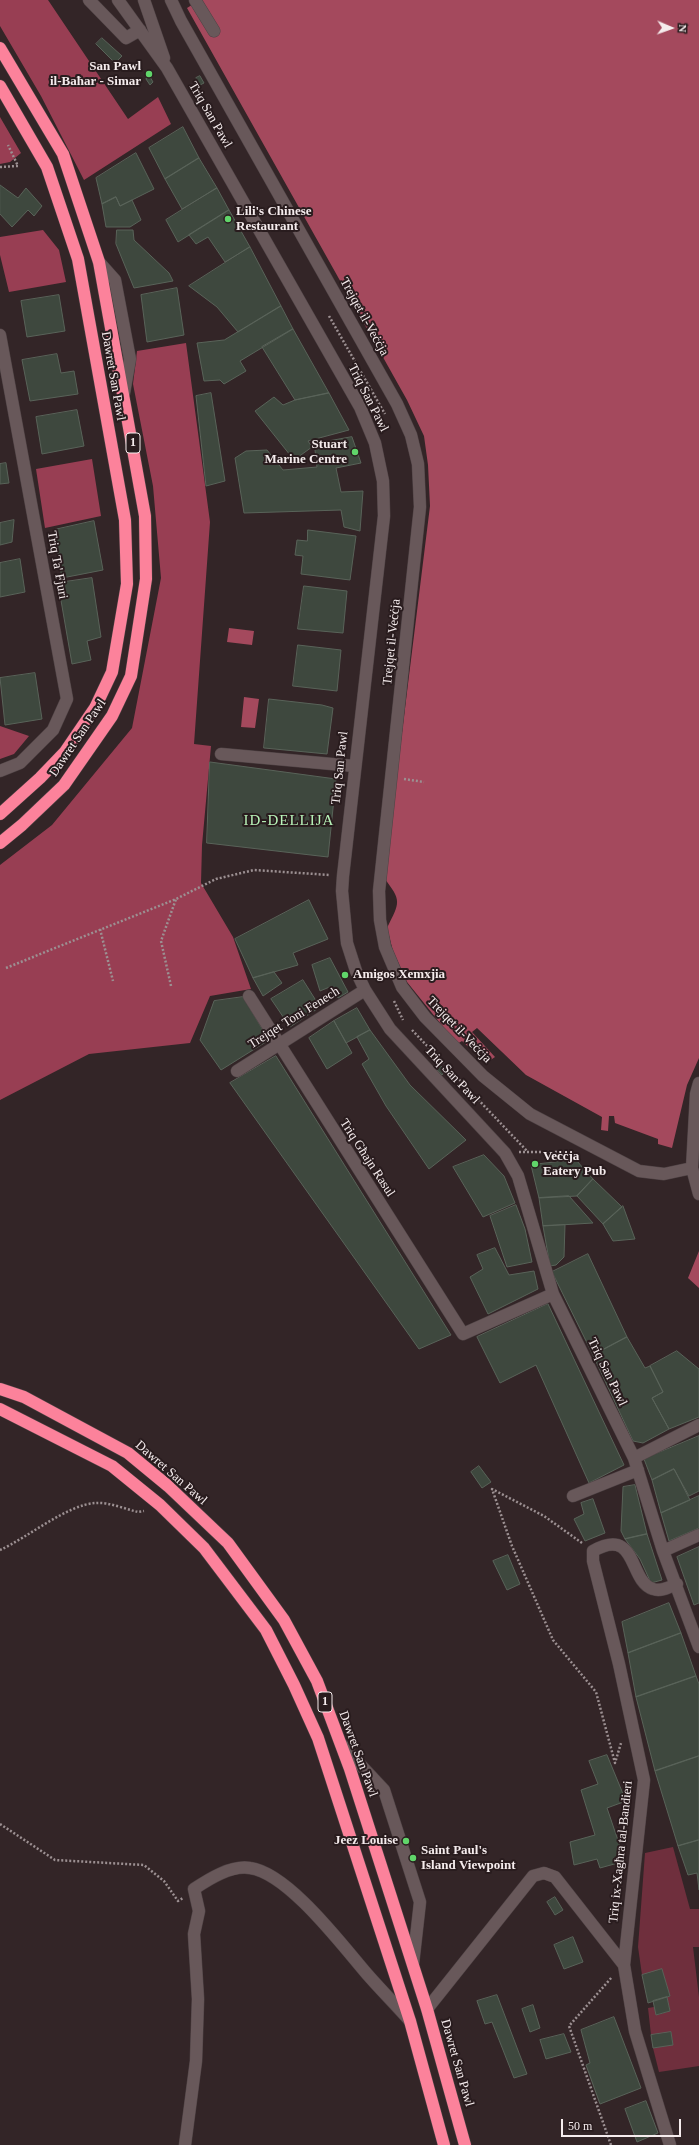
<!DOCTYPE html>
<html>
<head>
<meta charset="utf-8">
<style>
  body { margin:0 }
  #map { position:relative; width:699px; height:2145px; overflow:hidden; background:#332527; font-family:"Times New Roman",serif }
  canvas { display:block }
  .north { position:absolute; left:651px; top:8px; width:40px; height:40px; -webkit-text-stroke:3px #291c1e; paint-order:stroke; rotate:92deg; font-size:11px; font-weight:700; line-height:16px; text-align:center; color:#f5eced }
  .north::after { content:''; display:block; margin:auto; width:14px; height:18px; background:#f5eced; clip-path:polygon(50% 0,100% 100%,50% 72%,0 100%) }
  .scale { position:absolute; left:561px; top:2119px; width:120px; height:18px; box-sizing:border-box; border:2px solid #f5eced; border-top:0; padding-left:5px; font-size:12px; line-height:14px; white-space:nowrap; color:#f5eced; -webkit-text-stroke:3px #291c1e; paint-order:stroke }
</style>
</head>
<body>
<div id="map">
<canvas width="699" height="2145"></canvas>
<div class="north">N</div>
<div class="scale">50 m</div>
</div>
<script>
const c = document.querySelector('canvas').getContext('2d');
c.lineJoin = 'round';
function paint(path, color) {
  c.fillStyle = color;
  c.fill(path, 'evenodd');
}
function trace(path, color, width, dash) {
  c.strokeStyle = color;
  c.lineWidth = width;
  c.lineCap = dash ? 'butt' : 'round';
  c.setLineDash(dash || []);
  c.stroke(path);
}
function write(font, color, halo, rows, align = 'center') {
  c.font = font + ' "Times New Roman",serif';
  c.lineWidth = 4;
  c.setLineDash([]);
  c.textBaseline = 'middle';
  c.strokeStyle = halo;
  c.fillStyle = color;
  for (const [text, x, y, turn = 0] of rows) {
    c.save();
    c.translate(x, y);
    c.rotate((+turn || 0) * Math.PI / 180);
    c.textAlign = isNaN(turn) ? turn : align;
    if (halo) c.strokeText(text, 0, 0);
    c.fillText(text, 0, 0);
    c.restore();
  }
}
paint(new Path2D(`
  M673,1847L690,1909H699V1947H693L699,1997V2066L659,2072L653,2048L673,2044L671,2032L651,2035L648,2008L654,2007L657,2015L670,2011L667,1997L670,1996L662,1970L642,1975L638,1947L645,1853Z`), '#6f2f3d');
paint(new Path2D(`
  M0,0H48L128,119L158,97L171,124L84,180L41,96L0,26Z
  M0,117L21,153L10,162L0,164Z
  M43,230L59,250L66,282L9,292L0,255V237Z
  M186,343L210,522L194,744L211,746L202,845L201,883L233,937L251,989L210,996L190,1043L89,1054L0,1100V865L52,825L132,728L161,578L153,486L133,384L137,351Z
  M92,459L101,516L45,528L36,469Z
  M0,726L29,736L14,754L0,759Z`), '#983e53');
paint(new Path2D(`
  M200,0H699V1058L687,1085L672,1148L658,1144V1139L615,1123L614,1116H609L608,1131L601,1130L602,1117L526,1075L477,1028L472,1032L495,1057L486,1063L462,1041L457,1044L407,982L393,951L387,928C400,902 402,901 384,878L430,506L428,465L424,436L407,400L187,8Z
  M229,628L254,631L252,645L227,642Z
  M244,697L259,699L255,728L241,727Z
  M699,1251V1288L688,1278Z`), '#a4495d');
const building = new Path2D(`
  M102,38L122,56L115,63L96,44Z
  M200,76L204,83L200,85L196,78Z
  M150,77L153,82L150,85L146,79Z
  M183,127L199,158L165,179L149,148Z
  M136,153L154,189L120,206L116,197L102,204L96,178Z
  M199,158L217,188L182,209L165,179Z
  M0,185L18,198L26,188L42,206L34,216L28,210L12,227L0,214Z
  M217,188L229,210L178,242L166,220Z
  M116,197L120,206L132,200L141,220L130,227H106L102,204Z
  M229,210L250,247L225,262L208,237L196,244L189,235Z
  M117,230H133L134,240L169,273L173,281L134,288L116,244Z
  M250,247L281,306L238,332L217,307L189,286Z
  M177,288L184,335L147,342L141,295Z
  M59,295L65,331L27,337L21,301Z
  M281,306L293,329L240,361L246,371L224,384L220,380L204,381L197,343L224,340Z
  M293,329L329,393L295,400L262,347Z
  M57,354L61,373L74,371L78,394L30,401L22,360Z
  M211,393L225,481L206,486L196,396Z
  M329,393L349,430L308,441L312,447L294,460L255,411L274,397L283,405L295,400Z
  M77,410L84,446L42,454L36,417Z
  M352,437L361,463L336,468L341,492L363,491L360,531L344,527L341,510L244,513L235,458L246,451L267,450L283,470L317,467L315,450L324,442Z
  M6,463L9,483L0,484V464Z
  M14,520L12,542L0,545V523Z
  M94,521L103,570L62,578L54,530Z
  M308,530L356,536L350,580L301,574L303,556L295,555L297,540L307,541Z
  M20,559L25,592L0,597V563Z
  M92,578L101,637L87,641L91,660L72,664L58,583Z
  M304,586L347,591L343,633L298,629Z
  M394,599H398L397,608H393Z
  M298,645L341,650L337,691L293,686Z
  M35,673L42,719L5,725L0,678Z
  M269,699L322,705L333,708L327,754L264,748Z
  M210,762L336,779L328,857L207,843Z
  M309,900L328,939L293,953L298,965L253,978L235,939Z
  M330,958L348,992L338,998L332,986L320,991L312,965Z
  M274,972L282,983L263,996L253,978Z
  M303,980L320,1007L290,1027L271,999Z
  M243,997L269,1040L221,1070L200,1040L214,1001Z
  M357,1008L370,1030L346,1043L334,1021Z
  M334,1021L352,1053L327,1069L309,1038Z
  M370,1030L410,1085L466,1140L429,1169L386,1106L362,1064L369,1059L357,1037Z
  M276,1056L451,1335L419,1349L230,1083Z
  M440,1065L445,1071L442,1075L436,1069Z
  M484,1155L504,1176L515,1203L483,1217L453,1167Z
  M576,1160L593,1179L577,1196L539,1198L531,1165Z
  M593,1179L622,1207L603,1224L577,1196Z
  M569,1196L593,1223L543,1226L539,1198Z
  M516,1205L525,1229L532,1262L507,1267L490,1216Z
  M623,1206L635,1239L613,1241L603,1224Z
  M565,1225L564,1257L556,1265L550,1266L543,1226Z
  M495,1248L509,1275L534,1271L538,1289L488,1314L470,1277L483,1269L477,1255Z
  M588,1254L627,1337L593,1355L552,1272Z
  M548,1304L624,1465L589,1483L536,1365L500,1383L477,1337Z
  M627,1337L645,1368L650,1366L663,1392L652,1398L669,1429L643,1443L633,1441L593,1355Z
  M677,1351L699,1369V1417L669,1429L652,1398L663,1392L650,1366Z
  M699,1436V1491L689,1496L674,1469L652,1480L644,1459Z
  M479,1466L491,1482L482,1488L471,1472Z
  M674,1469L690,1500L661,1513L652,1480Z
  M635,1485L647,1534L625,1539L621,1531L623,1487Z
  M699,1496V1528L669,1541L661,1513Z
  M593,1499L605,1533L585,1541L574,1519L584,1514L581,1503Z
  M647,1534L662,1580L651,1583L640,1559L625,1539Z
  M699,1547V1603L694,1605L677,1557Z
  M508,1555L520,1584L507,1590L493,1561Z
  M669,1603L681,1633L628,1653L622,1622Z
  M681,1633L696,1676L636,1697L628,1653Z
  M696,1676L699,1684V1756L655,1771L636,1697Z
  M607,1755L626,1801L607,1808L625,1861L600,1868L597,1859L574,1865L570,1842L595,1835L581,1790L598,1784L589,1761Z
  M699,1756V1840L678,1846L655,1771Z
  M699,1840V1890L697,1873L688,1875L678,1846Z
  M555,1897L563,1910L555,1915L547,1902Z
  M573,1937L583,1962L564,1969L554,1945Z
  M662,1969L670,1996L648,2003L642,1975Z
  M497,1995L527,2074L514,2078L492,2022L485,2024L477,2001Z
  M667,1997L670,2011L656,2015L653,2001Z
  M533,2005L540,2028L530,2032L522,2009Z
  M614,2017L641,2088L600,2104L586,2065L590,2063L581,2030Z
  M671,2032L673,2045L653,2048L651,2035Z
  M564,2034L571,2052L546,2059L540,2040Z
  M646,2101L658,2133L637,2142L625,2109Z`);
paint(building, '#3e483e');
trace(building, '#596359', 1);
const minor = new Path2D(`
  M89,0L126,38L140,30
  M118,0L167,68L360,407L375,443L383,481L384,516L343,876L342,891L347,943L356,971L365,990L390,1029L505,1153L518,1176L553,1294L634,1458L663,1551L699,1647
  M144,0L164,58
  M171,0L181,21L397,404L411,435L418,464L420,507L379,891L380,920L385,947L402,987L425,1017L483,1076L530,1114L639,1171L664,1174L692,1168
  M195,0L214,31
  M99,262L115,280L130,359L124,393
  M0,335L67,699L53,730L20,763L0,771
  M221,754L354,766
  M249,996L463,1334L553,1294
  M237,1071L365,990
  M699,1083L696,1094L692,1168L699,1194
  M634,1458L699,1425
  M573,1496L638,1470
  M663,1551L699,1535
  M341,1744L384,1790L420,1902L413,1964
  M427,2009L533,1876L544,1873L555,1877L624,1965
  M185,2145L196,2061L198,1999L194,1934L199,1911L194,1889C209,1879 231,1865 250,1868C288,1873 342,1945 367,1974C381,1990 396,2005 410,2021
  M670,2145L635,2031L624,1965L644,1780L619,1664L593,1561V1551C638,1526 628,1581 653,1589C661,1592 669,1587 677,1584`);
const highway = new Path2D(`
  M0,48L63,154L99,262L145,516L146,579L131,676L112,716L64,785L22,825L0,843
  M0,86L47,167L78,259L125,520L127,584L112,672L95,708L65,752L40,778L0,814
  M0,1389L24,1397L128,1453L168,1486L228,1543L284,1620L317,1681L350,1769L427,2009L465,2145
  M0,1409L112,1466L160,1505L204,1548L266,1630L294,1685L318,1738L410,2021L444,2145`);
trace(minor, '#4f4345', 13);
trace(highway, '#4f4345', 13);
trace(new Path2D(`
  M0,167L18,166L8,145
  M329,316L385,414
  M404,779L424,782
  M100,929L113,981
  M6,968L176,899L216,879L254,870L330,875
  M171,986L161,941L176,899
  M394,1001L403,1020
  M412,1030L527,1151
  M519,1152H570
  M582,1543L544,1516L492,1489L512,1546L553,1640L596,1692L615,1763L621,1743
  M0,1550C27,1538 68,1504 96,1503C109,1502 125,1509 138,1512L144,1511
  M0,1824L55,1860L144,1865L164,1881L178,1901L183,1898
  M611,2145L569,2026L612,1977`), '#9c9092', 2.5, [2, 2]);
trace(minor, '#68585a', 12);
trace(highway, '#fc829b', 12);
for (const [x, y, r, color] of [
  [149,74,4,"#60d56a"],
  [228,219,4,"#60d56a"],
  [355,452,4,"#60d56a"],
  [345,975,4,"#60d56a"],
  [535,1164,4,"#60d56a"],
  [406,1841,4,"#60d56a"],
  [413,1858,4,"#60d56a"]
]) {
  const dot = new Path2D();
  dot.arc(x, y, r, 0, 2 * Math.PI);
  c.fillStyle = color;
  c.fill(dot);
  trace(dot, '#291c1e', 1.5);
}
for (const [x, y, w] of [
  [133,443,14],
  [325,1702,14]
]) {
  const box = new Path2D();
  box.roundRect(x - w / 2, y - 10, w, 20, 3);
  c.fillStyle = '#291c1e';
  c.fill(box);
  trace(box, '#f5eced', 1);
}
write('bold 12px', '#f5eced', null, [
  ["1",133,443],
  ["1",325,1702]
]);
write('bold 13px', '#f5eced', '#291c1e', [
  ["San Pawl",141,67,"right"],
  ["il-Baħar - Simar",141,82,"right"],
  ["Lili's Chinese",236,212],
  ["Restaurant",236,227],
  ["Stuart",347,445,"right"],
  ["Marine Centre",347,460,"right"],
  ["Amigos Xemxjia",353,975],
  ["Veċċja",543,1157],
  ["Eatery Pub",543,1172],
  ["Jeez Louise",398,1841,"right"],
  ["Saint Paul's",421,1851],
  ["Island Viewpoint",421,1866]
], 'left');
write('13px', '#f5eced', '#291c1e', [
  ["Triq San Pawl",210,115,60],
  ["Trejqet il-Veċċja",364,317,61],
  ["Dawret San Pawl",113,376,80],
  ["Triq San Pawl",368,398,63],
  ["Triq Ta' Fjuri",57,565,80],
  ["Trejqet il-Veċċja",392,642,-84],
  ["Dawret San Pawl",78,738,-56],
  ["Triq San Pawl",340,768,-84],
  ["Trejqet Toni Fenech",294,1018,-32],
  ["Trejqet il-Veċċja",459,1030,46],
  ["Triq San Pawl",452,1075,47],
  ["Triq Għajn Rasul",367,1158,57],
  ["Triq San Pawl",607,1372,64],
  ["Dawret San Pawl",171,1473,41],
  ["Dawret San Pawl",358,1754,70],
  ["Triq ix-Xagħra tal-Bandieri",621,1852,-84],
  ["Dawret San Pawl",457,2063,74]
]);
c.letterSpacing = '1px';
write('15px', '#b9f5ba', '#291c1e', [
  ["ID-DELLIJA",289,821]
]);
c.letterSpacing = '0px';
</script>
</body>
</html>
